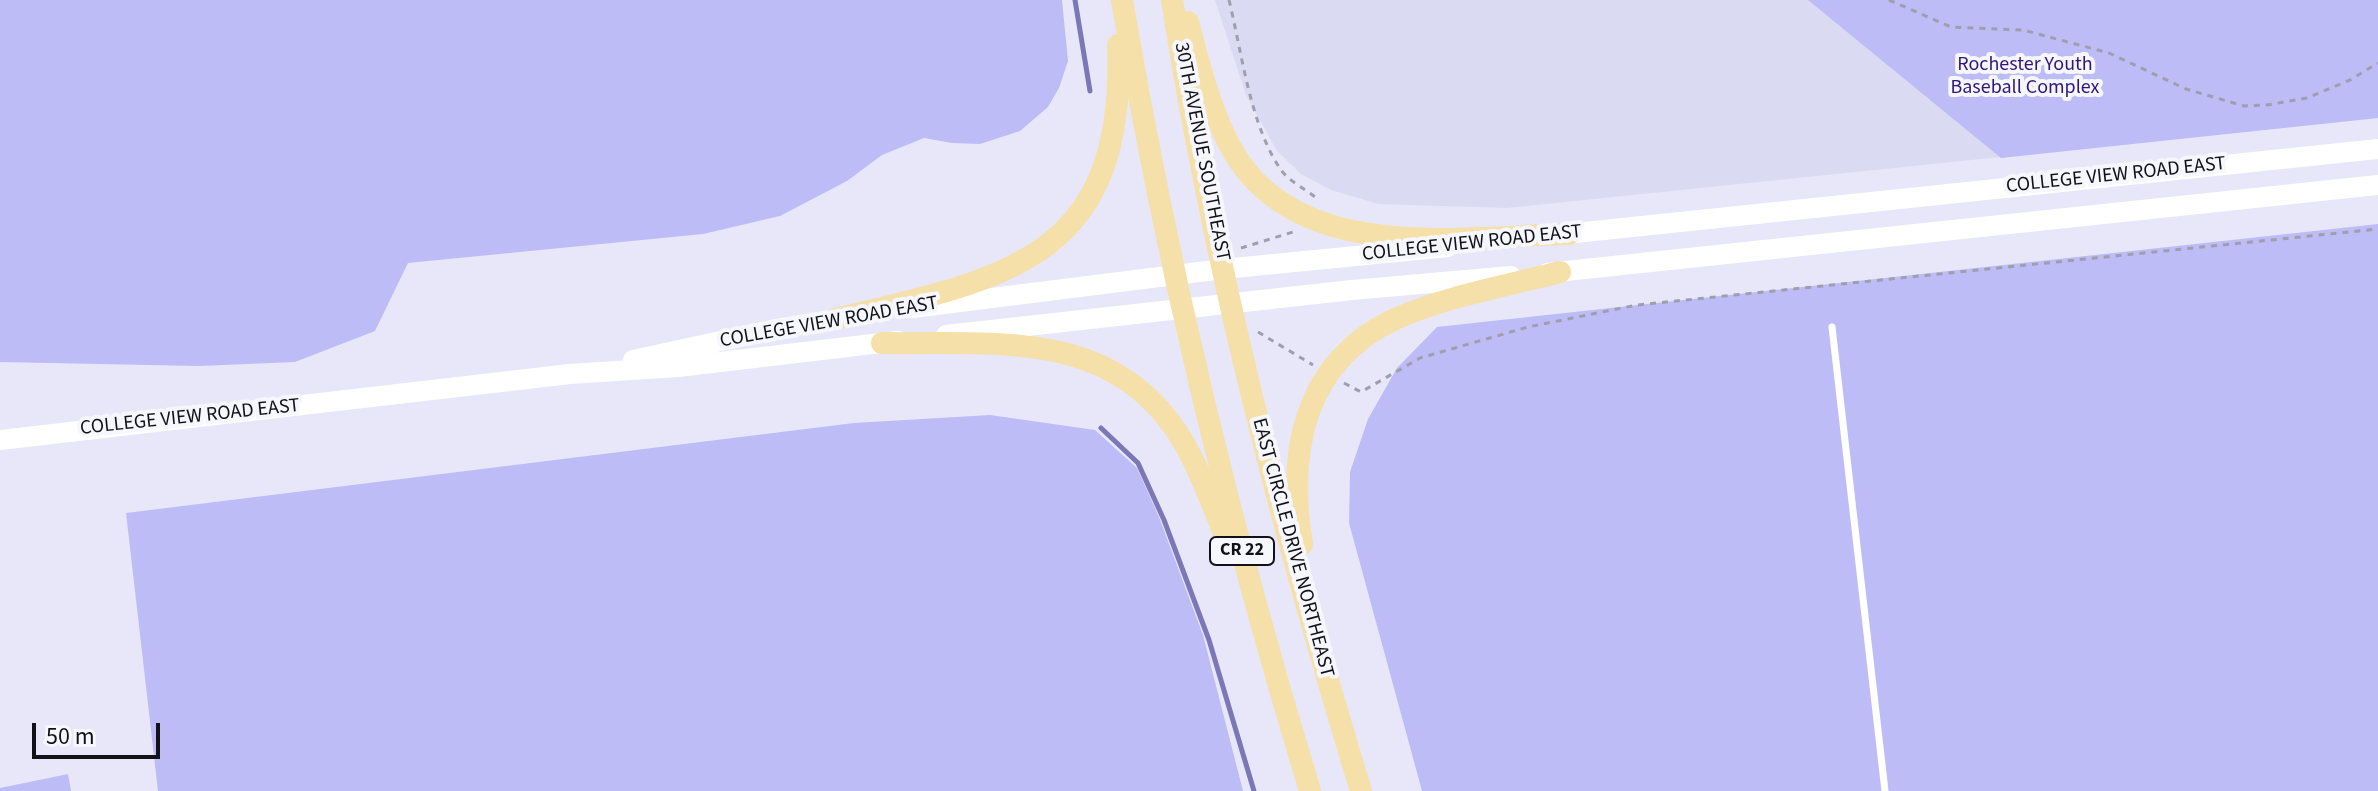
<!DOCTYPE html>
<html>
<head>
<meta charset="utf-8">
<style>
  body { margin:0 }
  #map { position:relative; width:2378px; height:791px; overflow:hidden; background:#e7e7f9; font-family:"Source Sans 3",sans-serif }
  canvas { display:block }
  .scale { position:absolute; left:32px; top:723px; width:128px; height:36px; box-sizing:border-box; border:4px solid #111117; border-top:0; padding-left:10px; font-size:24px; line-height:28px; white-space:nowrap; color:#111117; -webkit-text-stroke:6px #f6f6fd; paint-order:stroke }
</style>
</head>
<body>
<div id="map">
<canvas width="2378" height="791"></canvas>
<div class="scale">50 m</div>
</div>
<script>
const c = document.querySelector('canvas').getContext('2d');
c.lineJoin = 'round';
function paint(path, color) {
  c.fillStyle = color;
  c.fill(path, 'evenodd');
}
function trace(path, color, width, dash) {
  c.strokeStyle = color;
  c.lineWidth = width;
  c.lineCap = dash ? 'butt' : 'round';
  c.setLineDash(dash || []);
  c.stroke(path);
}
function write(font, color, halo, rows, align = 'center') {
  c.font = font + ' "Source Sans 3",sans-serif';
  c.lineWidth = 8;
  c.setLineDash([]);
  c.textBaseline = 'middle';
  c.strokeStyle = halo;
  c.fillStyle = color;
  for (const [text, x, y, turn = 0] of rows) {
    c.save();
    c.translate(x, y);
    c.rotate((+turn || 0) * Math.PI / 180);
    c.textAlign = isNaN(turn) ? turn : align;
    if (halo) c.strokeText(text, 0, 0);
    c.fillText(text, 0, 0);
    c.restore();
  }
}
paint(new Path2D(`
  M1215,0H2378V118L1507,208L1379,204L1331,190L1301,174L1277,151L1246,95Z`), '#dadaf2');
paint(new Path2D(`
  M0,0H1062L1068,61L1059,88L1048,107L1020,131L980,144L952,143L924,138L882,155L847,181L780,216L703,234L408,263L375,331L295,362L199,366L0,362Z
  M1808,0H2378V118L2001,158Z
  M2378,224V791H1422L1349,523L1350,472L1368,419L1397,368L1437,327Z
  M990,415L1095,430L1137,468L1159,517L1203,635L1243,791H158L126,513L854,423Z
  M68,774L71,791H0V788Z`), '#bebcf6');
trace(new Path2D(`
  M1075,0L1090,91
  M1101,428L1138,463L1164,520L1209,640L1254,791`), '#7c78b7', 5);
trace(new Path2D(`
  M1229,0C1242,53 1250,125 1281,170C1289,181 1305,189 1315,197
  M1889,0L1951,27L2023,30L2109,53L2186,89L2244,106L2267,105L2307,98L2350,80L2378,63
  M1241,248L1293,232
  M1258,332L1313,365
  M1344,383L1361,392L1420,358L1528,327L1637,305L2378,229`), '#9e9eac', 3, [6, 6]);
trace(new Path2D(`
  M1832,327L1885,791`), '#fff', 7);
trace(new Path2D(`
  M1556,235L2378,149
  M1547,273L2378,185
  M912,308L1223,269L1448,247
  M946,335L1352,290L1511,276
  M633,360L776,329L849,317
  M0,440L570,374L678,367L898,341`), '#fff', 20);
trace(new Path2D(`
  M1122,0C1167,267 1231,532 1310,791
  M1172,0C1214,268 1282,532 1361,791
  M1188,22C1199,63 1209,106 1229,144C1291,265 1458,237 1569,234
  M835,319C1010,278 1126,258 1118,45
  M882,343C995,345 1112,327 1181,438C1202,473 1215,513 1231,550
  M1302,544C1287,453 1303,362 1395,319C1447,296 1506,286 1560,272`), '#f4e0a8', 22);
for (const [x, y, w] of [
  [1242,551,64]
]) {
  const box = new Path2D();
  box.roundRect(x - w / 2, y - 14, w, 28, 6);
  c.fillStyle = '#f6f6fd';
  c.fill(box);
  trace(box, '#111117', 2);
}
write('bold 18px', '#111117', null, [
  ["CR 22",1242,551]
]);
write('20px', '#311679', '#f6f6fd', [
  ["Rochester Youth",2025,66],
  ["Baseball Complex",2025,89]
]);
write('20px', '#111117', '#f6f6fd', [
  ["30TH AVENUE SOUTHEAST",1201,152,79],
  ["COLLEGE VIEW ROAD EAST",2116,176,-6],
  ["COLLEGE VIEW ROAD EAST",1472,244,-6],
  ["COLLEGE VIEW ROAD EAST",829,323,-10],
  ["COLLEGE VIEW ROAD EAST",190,418,-6],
  ["EAST CIRCLE DRIVE NORTHEAST",1292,548,75]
]);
</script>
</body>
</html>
